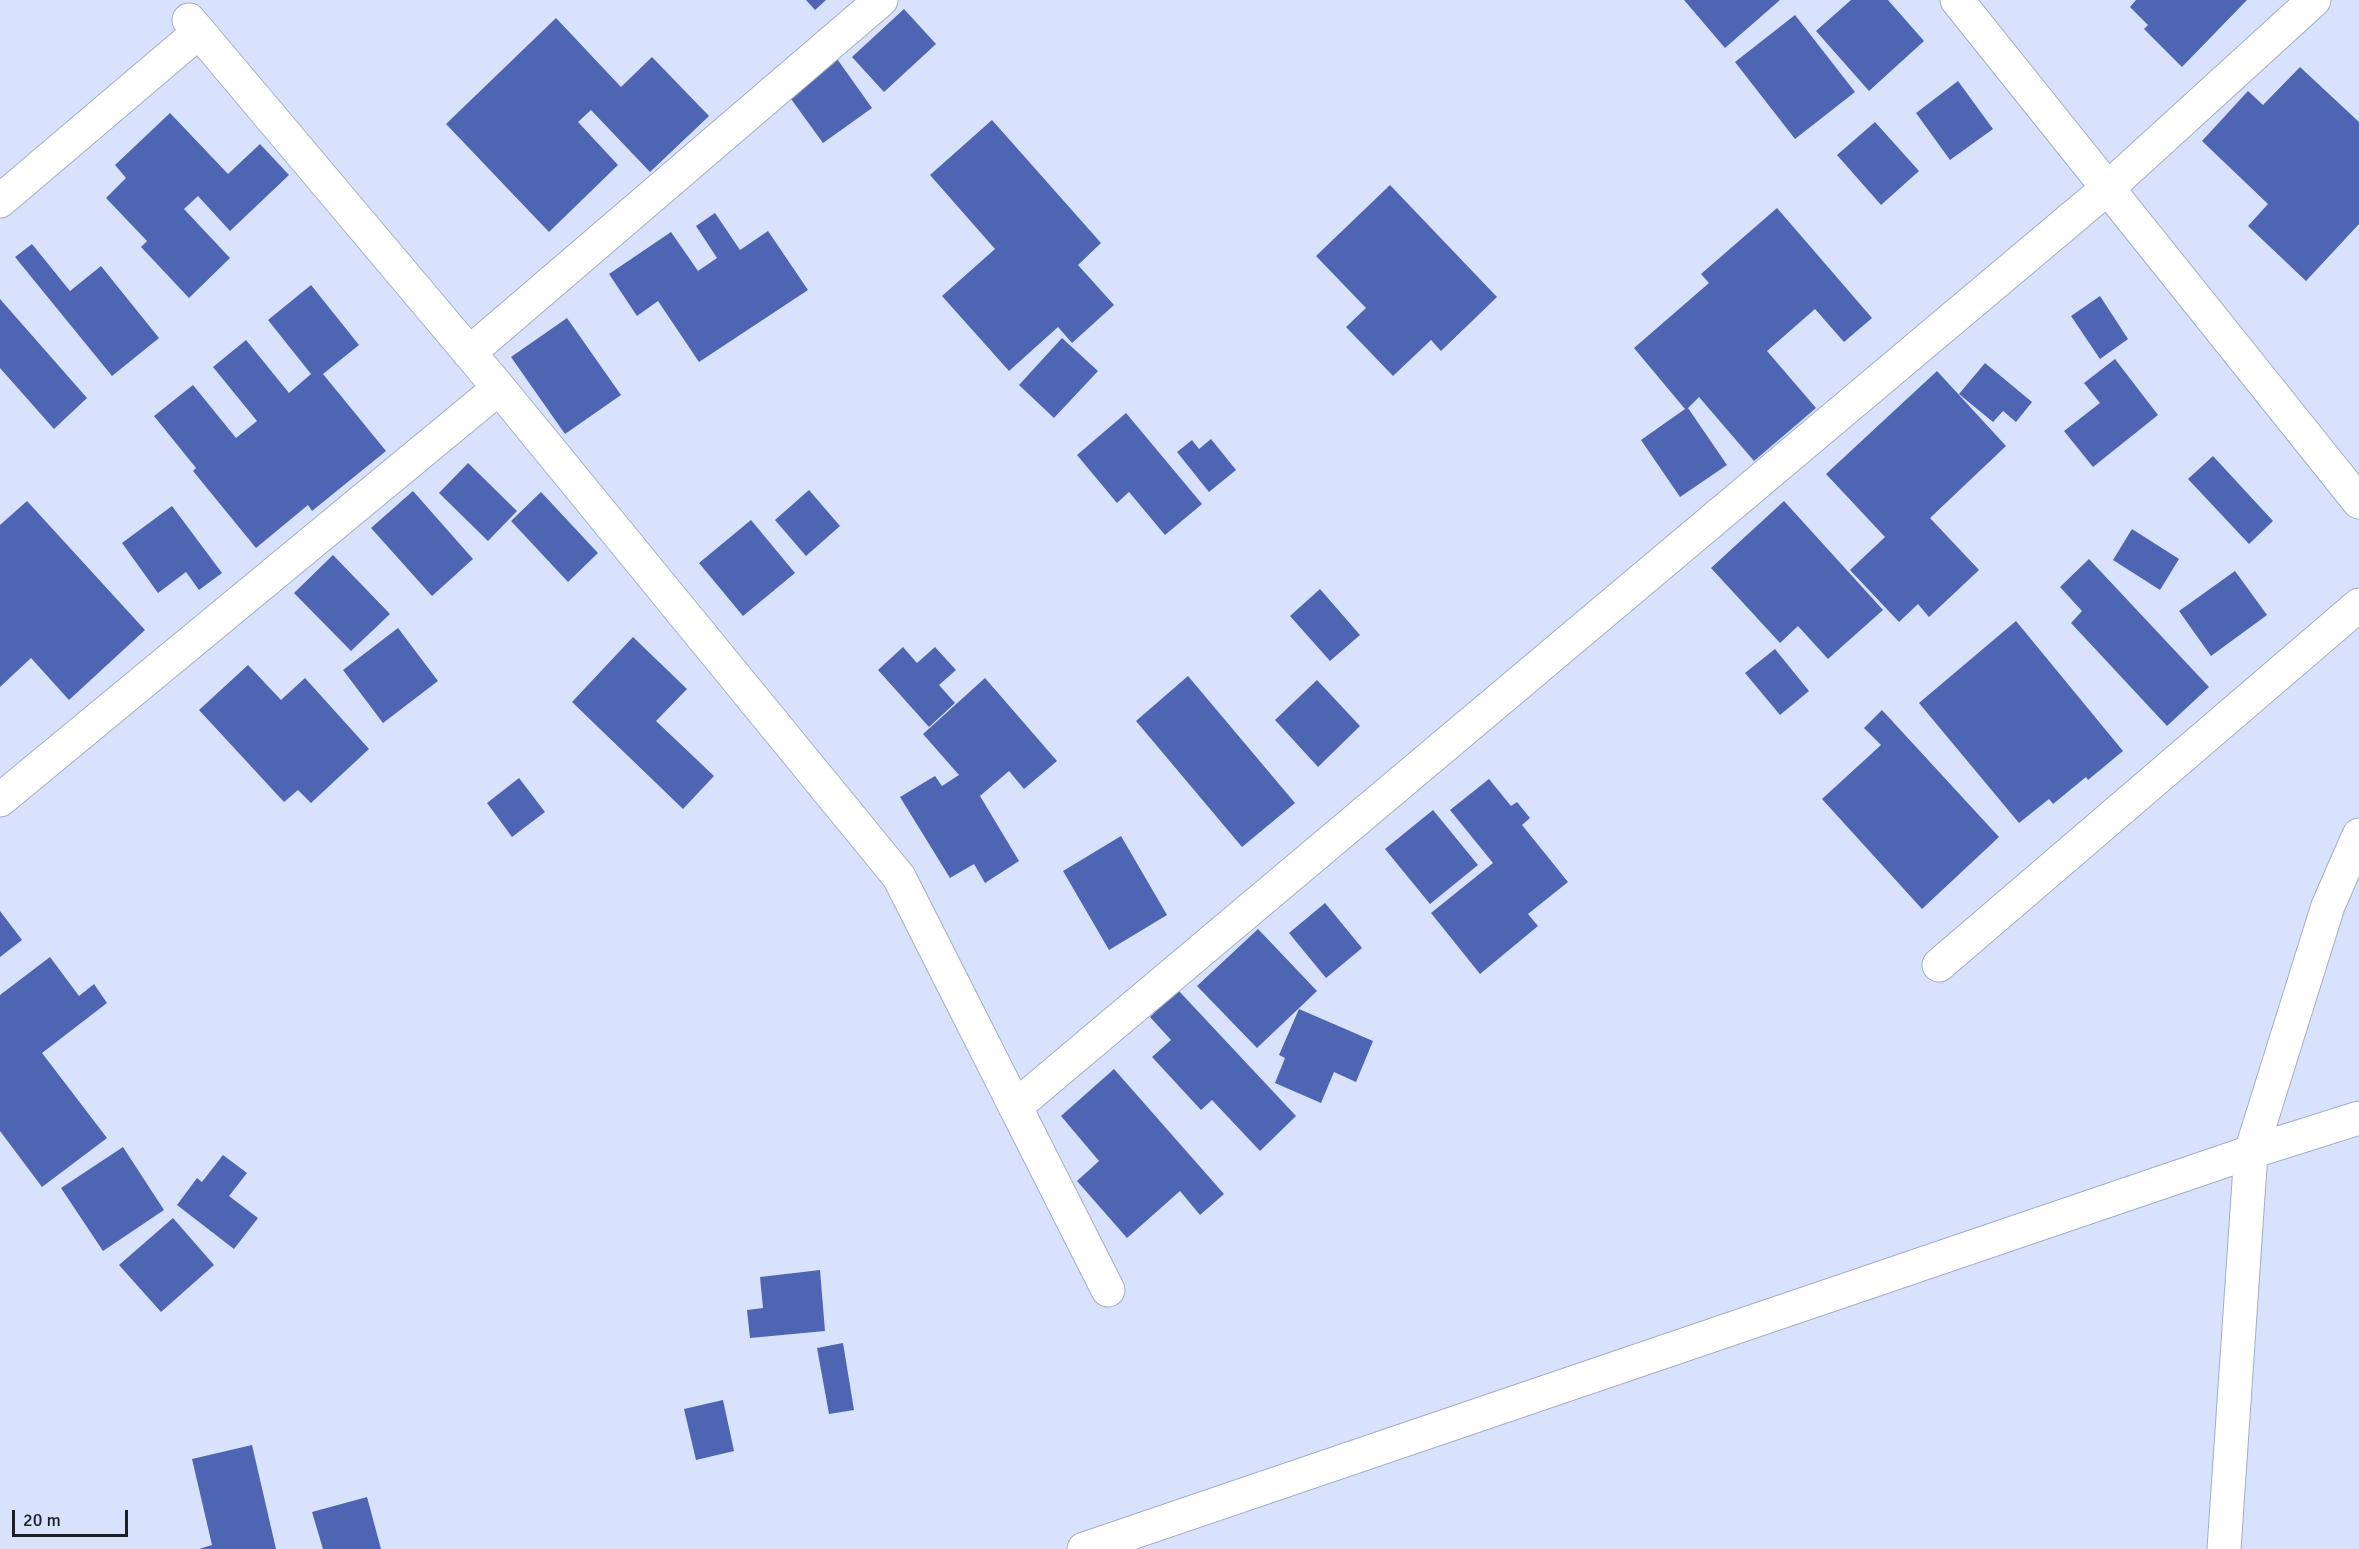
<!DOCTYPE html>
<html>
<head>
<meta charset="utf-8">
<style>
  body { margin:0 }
  #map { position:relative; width:2359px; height:1549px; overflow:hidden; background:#d8e2fd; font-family:Signika,sans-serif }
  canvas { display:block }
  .scale { position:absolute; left:12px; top:1510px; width:116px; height:27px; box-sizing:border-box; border:3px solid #1a1e27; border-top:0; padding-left:8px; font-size:18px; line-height:21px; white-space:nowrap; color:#1a1e27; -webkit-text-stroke:4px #d8e2fd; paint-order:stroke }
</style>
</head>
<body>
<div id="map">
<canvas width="2359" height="1549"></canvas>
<div class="scale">20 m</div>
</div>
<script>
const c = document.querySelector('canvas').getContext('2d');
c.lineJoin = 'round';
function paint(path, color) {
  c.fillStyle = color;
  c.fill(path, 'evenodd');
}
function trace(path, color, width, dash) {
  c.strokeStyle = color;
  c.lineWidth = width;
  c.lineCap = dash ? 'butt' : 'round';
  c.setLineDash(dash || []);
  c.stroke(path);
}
paint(new Path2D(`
  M806,0H826L815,10Z
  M1684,0H1780L1725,48Z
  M1851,0H1888L1924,41L1869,91L1816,31Z
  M2136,0H2247L2182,67L2144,29L2148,25L2130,7Z
  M904,9L936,44L884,92L852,57Z
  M1795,15L1855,92L1795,139L1735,62Z
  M556,18L621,87L652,57L709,116L650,172L591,110L578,122L618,165L549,232L446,124Z
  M835,56L872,108L823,143L786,92Z
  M2300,67L2359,122V224L2306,281L2248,226L2268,204L2202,141L2248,91L2263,105Z
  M1958,81L1993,129L1950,160L1916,113Z
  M170,113L228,174L260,144L289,175L230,231L198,196L184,209L230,258L189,298L141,247L147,241L106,198L126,178L115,165Z
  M992,120L1101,243L1078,265L1114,305L1072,343L1058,327L1009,371L942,296L995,249L930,175Z
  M1875,122L1919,171L1881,205L1837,155Z
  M1390,185L1497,297L1441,351L1431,340L1393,376L1346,327L1366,308L1316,256Z
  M1777,208L1872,318L1844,342L1815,309L1767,351L1816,408L1754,461L1699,397L1688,408L1727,465L1680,497L1641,440L1685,409L1634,348L1709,283L1701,274Z
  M715,213L740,250L768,231L808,290L699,362L658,301L637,316L609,274L671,232L698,271L717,258L696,226Z
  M32,244L70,291L101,266L159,338L112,376L15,257Z
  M311,285L359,345L323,374L386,451L312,511L308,505L256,548L193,471L196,468L154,416L193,385L236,438L257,421L213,367L246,340L289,393L311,374L268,320Z
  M2100,296L2128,339L2100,359L2071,316Z
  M0,299L87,398L54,429L0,368Z
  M567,318L621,395L565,434L511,357Z
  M1062,338L1098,371L1054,418L1019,385Z
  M2115,359L2158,415L2093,467L2064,431L2100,403L2084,383Z
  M1985,363L2032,402L2016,422L2003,411L1993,422L1959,394Z
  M1937,371L2006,446L1930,518L1979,570L1929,617L1918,604L1899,622L1850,570L1885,537L1826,474Z
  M1126,413L1202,504L1165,535L1129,492L1117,503L1077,455Z
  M1211,439L1236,470L1209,492L1177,452L1192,440L1199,449Z
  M2213,456L2273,521L2249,544L2188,479Z
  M468,463L517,511L488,541L439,493Z
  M809,490L840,526L806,556L775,520Z
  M413,491L473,559L432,596L371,528Z
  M541,492L598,553L568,582L511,521Z
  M27,501L145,630L69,700L31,658L0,687V525Z
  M1784,501L1883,610L1828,659L1798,626L1780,643L1711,568Z
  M172,506L222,573L199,590L186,572L158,593L122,543Z
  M751,520L795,573L743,616L699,563Z
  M2132,529L2179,559L2160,590L2113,560Z
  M333,555L390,614L351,651L294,593Z
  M2089,559L2209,687L2167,726L2071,623L2082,611L2060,587Z
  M2235,571L2267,615L2211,656L2179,611Z
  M1320,589L1360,635L1330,661L1290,616Z
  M2016,621L2123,751L2088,780L2086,777L2053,804L2049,799L2019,823L1919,703Z
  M398,628L438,681L383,723L343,670Z
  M633,637L687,689L656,721L714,776L683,809L572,702Z
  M903,647L917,663L935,647L956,670L939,685L955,703L929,727L878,670Z
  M1775,649L1809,691L1780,715L1745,673Z
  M248,665L281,700L305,678L369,749L311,803L298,790L284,802L199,710Z
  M1188,676L1295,803L1242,847L1136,721Z
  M985,678L1057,761L1024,789L1009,771L980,796L1019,861L985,883L974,864L950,878L900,797L935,776L942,786L959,775L923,734Z
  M1317,680L1360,726L1318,767L1275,720Z
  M1882,710L1999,837L1922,909L1822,799L1881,745L1864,728Z
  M519,778L545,812L512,837L487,803Z
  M1489,779L1511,806L1517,802L1530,818L1522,825L1568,882L1528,914L1538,926L1480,974L1431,913L1493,863L1450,810Z
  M1433,810L1478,865L1430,904L1385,849Z
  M1121,836L1167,915L1109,950L1063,871Z
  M1325,903L1362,948L1326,978L1289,933Z
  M0,911L22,940L0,957Z
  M1258,929L1317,991L1257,1048L1197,986Z
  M50,957L79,996L94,984L107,1003L42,1053L107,1138L42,1187L0,1131V995Z
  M1178,990L1296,1116L1260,1151L1212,1100L1201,1110L1152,1057L1171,1040L1150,1017Z
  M1299,1009L1373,1041L1356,1082L1334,1072L1321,1103L1275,1083L1285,1058L1279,1055Z
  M1114,1069L1224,1194L1200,1215L1180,1191L1127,1238L1077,1181L1099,1161L1061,1116Z
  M123,1147L164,1210L103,1251L61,1188Z
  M223,1155L247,1173L229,1196L258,1218L234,1249L177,1205L197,1178L202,1182Z
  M173,1218L214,1265L161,1312L119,1265Z
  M820,1270L825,1331L750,1338L747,1310L763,1308L760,1277Z
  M843,1343L854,1410L829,1414L817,1348Z
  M723,1400L734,1451L696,1460L684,1409Z
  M252,1445L276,1549H199L212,1545L192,1459Z
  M367,1497L381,1549H323L312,1512Z`), '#4e65b4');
const minor = new Path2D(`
  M1957,0L2359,502
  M189,20L499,388L899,877L1108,1290
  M0,201L199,32
  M469,353L881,0
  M0,800L499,388
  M1939,965L2359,605
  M1015,1107L2109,187L2314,0
  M1084,1549L2251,1152L2359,1118
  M2224,1549L2251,1152L2328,906L2359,835`);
trace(minor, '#a3adc6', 35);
trace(minor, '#fff', 33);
</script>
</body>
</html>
